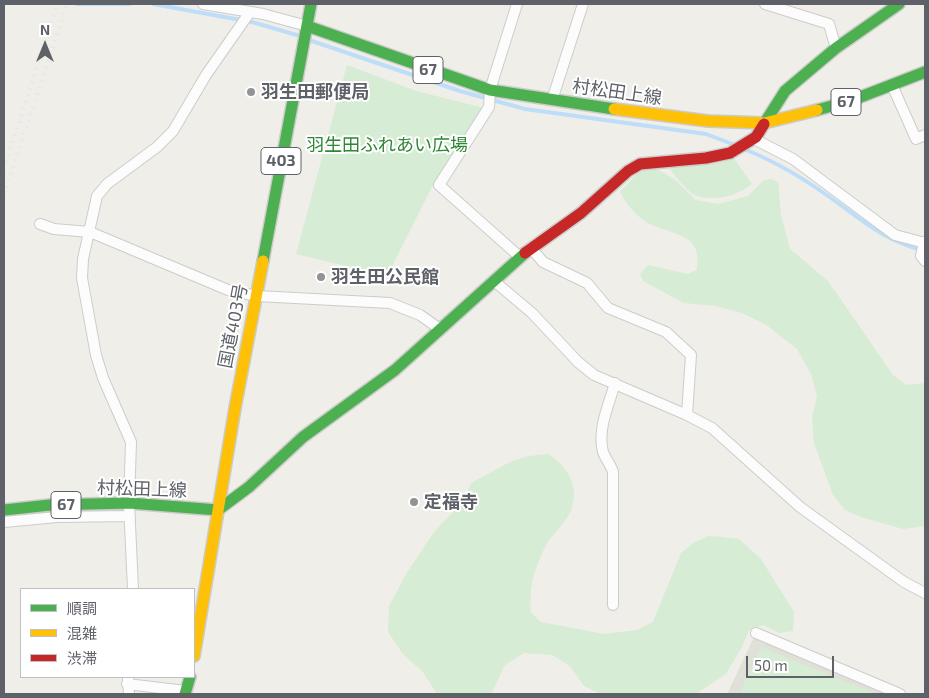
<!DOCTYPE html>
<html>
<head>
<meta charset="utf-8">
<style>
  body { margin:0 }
  #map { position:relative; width:929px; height:698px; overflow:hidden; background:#efeee9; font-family:"Exo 2","Noto Sans JP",sans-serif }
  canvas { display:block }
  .frame { position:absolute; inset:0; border:5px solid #5e6268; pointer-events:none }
  .legend { position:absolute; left:20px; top:588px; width:175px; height:90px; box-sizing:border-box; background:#fff; border:1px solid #bfc0c3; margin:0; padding:6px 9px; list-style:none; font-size:15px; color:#5e6268 }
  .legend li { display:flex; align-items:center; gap:10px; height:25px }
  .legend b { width:25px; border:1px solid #bfc0c3 }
  .north { position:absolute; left:20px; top:20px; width:50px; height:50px; -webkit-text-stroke:4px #fff; paint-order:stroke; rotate:0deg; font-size:14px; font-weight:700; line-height:20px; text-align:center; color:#5e6268 }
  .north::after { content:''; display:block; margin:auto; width:18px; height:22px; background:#5e6268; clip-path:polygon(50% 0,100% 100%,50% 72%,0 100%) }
  .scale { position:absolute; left:746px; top:656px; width:88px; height:22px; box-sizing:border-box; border:2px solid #5e6268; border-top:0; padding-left:6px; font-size:15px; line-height:18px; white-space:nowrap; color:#5e6268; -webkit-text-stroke:4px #fff; paint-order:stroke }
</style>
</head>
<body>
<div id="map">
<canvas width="929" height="698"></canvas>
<div class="frame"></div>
<ul class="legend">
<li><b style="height:6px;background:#4caf50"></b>順調</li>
<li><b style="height:6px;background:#ffc107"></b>混雑</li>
<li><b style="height:6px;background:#c62828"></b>渋滞</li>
</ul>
<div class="north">N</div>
<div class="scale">50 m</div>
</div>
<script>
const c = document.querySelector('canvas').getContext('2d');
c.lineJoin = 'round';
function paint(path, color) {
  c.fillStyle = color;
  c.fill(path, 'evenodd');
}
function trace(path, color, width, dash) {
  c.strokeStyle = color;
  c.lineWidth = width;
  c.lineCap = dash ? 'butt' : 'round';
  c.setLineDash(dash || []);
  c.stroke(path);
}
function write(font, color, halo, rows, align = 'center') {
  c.font = font + ' "Exo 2","Noto Sans JP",sans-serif';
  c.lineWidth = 4;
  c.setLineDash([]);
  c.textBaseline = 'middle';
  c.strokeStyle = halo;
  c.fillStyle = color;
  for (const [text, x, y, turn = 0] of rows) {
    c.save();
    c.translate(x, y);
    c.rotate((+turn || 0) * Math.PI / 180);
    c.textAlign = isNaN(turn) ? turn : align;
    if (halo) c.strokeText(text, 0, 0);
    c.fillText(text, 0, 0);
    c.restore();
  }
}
paint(new Path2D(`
  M756,633L900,694H727Z`), '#e0dfd8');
paint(new Path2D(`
  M347,65L416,91L484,108L433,185L387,276L296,254Z
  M730,153L752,184C739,195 715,202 697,196C687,193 671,171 666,162Z
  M657,169L674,179L696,200L718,204L748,196L764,180L771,179L778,182L781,215L790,249L828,281L893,375L906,385L925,383V526L903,529L861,517L845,510L833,495L814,443L812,418L817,396L811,374L797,349L765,324L742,313L715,306L684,303L643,281L640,274L648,265L688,274L697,270C703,232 673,236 648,223C637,217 626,204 620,192L640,170Z
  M549,454C568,468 580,486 571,510C565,525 550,535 544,549C533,574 529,586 531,613L541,622L604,634L637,630L653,622L681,553L693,543L708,536L723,537L739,539L761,559L794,612L793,631L779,633L763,625L749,630L742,647L726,674L696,694H601L584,686L570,666L552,655L524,653L505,665L491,694H437L423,672L403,654L388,632L389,606L408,571L434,532L464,500L471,483L512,461L529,456Z
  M761,647L876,694H739Z`), '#d6ecd4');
trace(new Path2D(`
  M77,4H130
  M153,4L252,22L300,36
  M309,40L460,91L525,109L706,134L735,145
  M744,149C777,162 808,181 838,203C868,225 884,239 921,250`), '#beddf8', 4);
const street = new Path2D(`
  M203,4L263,14L307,26
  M517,4L490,90L489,107L439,185L520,257
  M765,4L829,24L836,48
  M892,85L916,139L925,135
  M552,100L583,4
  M754,139L793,159L895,235L925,243
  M40,224L54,229L90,232L228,290L257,296L390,303L420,315L440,329
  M924,242L921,256L925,261
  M531,248L543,262L587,283L608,308L666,332L691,355L687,415
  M494,281L532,313L578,362L594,375L687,415L712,428L800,507L904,582L925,593
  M4,522L57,517L130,516
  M133,589L129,503L131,442L103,378L96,355L82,278L83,259L97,196L107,184L157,147L173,131L206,75L250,12
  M613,605V472C611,465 605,458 603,452C597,429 609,405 615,383
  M756,633L900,694
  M128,678L129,694
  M127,684L186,691`);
const fast = new Path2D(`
  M307,26L490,90L614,109
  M817,110L850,101L925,72
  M764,124L785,91L836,48L899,4
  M263,261L311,4
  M4,510L50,505L129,503L218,510
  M218,510L249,487L303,437L395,370L525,253
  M185,694L190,677`);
const slow = new Path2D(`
  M614,109L708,121L764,123L817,110
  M194,656L235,408L263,261`);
const jam = new Path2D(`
  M525,253L581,213L628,171L640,164L706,158L730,153L756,137L764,124`);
trace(street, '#cccccb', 12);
trace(fast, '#cbcbca', 14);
trace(slow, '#cbcbca', 14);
trace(jam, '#cbcbca', 14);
trace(street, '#fdfcfc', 10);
trace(fast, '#4caf50', 11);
trace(slow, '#ffc107', 11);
trace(jam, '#c62828', 11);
trace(new Path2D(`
  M4,169L57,4
  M4,194L67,4`), '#e4e5e4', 4, [1, 6]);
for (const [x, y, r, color] of [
  [251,92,5,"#919395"],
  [321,277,5,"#919395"],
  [414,502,5,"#919395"]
]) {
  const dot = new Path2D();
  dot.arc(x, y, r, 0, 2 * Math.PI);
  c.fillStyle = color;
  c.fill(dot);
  trace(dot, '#fff', 2);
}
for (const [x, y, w] of [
  [428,70,30],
  [846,102,30],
  [281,161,40],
  [66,505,30]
]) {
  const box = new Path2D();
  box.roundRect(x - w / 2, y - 13.5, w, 27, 4);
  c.fillStyle = '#fff';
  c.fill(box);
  trace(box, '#5e6268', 1);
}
write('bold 16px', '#5e6268', null, [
  ["67",428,70],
  ["67",846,102],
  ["403",281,161],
  ["67",66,505]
]);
write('bold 18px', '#5e6268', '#fff', [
  ["羽生田郵便局",261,92],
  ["羽生田公民館",331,277],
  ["定福寺",424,502]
], 'left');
write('18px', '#5e6268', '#fff', [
  ["村松田上線",617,92,8],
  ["国道403号",233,326,-79],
  ["村松田上線",142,489,2]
]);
write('18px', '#2f8636', '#fff', [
  ["羽生田ふれあい広場",387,145]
]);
</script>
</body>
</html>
